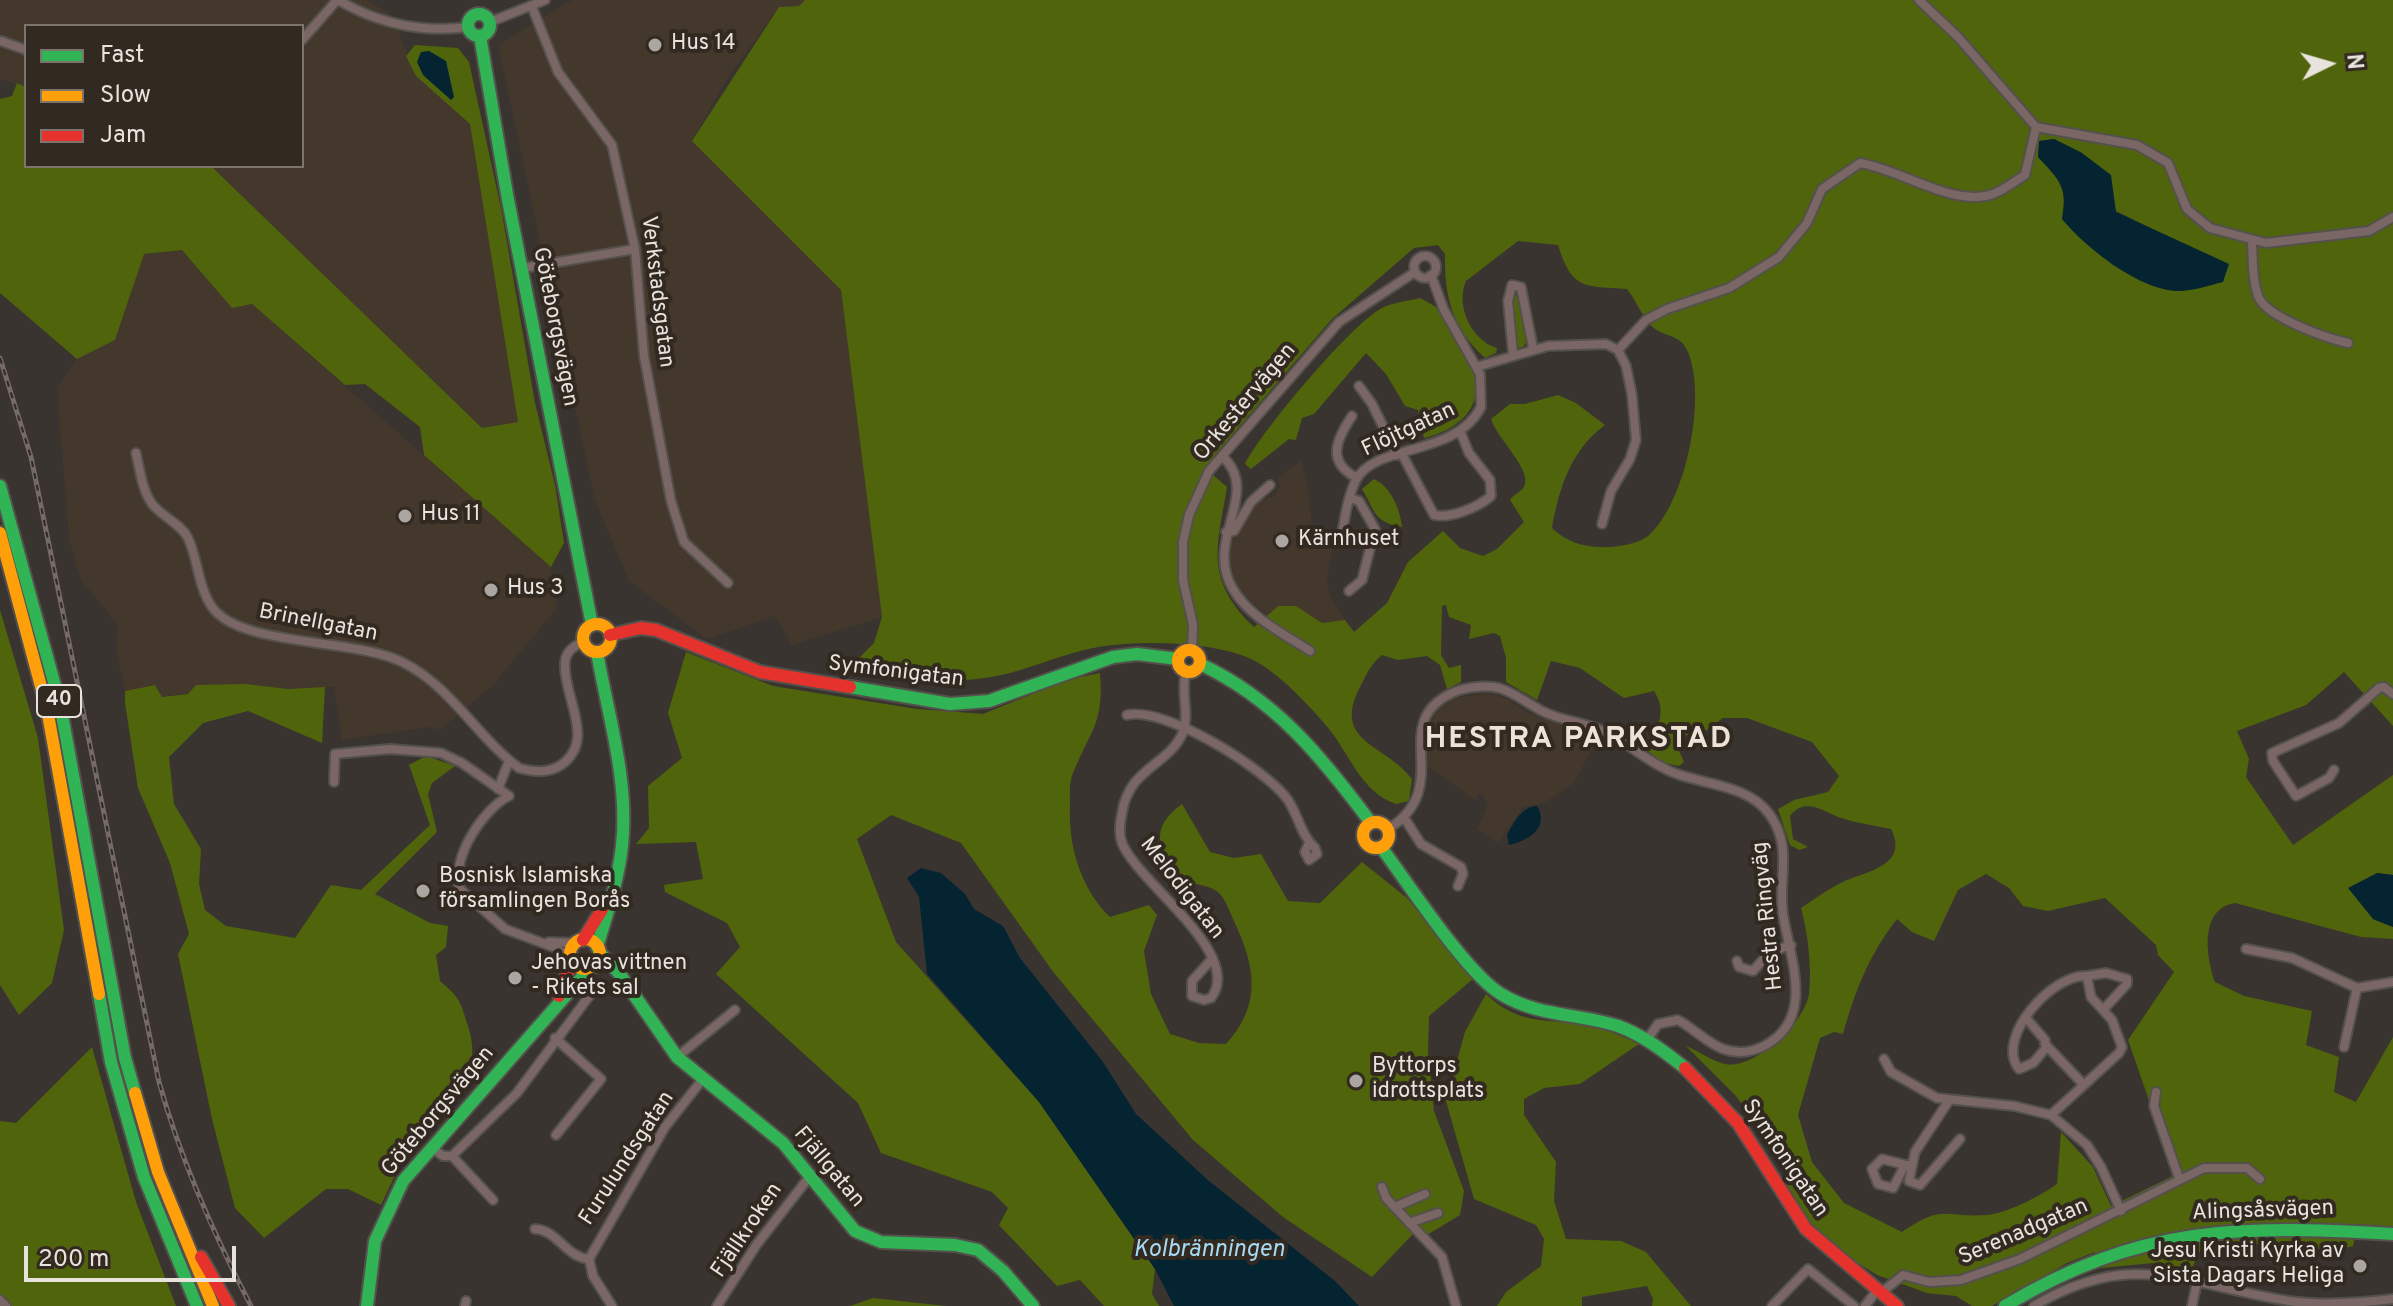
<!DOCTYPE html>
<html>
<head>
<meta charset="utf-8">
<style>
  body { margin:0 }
  #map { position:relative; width:2393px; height:1306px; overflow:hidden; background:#39342f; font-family:Overpass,sans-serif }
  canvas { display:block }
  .legend { position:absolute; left:24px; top:24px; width:280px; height:144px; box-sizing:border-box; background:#322a21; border:2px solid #7b746d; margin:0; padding:10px 14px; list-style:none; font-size:24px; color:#e9e3de }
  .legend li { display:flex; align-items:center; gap:16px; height:40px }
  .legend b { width:40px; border:2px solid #7b746d }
  .north { position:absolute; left:2289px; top:24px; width:80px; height:80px; -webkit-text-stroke:6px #322a21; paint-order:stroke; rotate:85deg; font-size:22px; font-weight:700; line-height:32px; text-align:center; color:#e9e3de }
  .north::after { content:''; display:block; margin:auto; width:28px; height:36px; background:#e9e3de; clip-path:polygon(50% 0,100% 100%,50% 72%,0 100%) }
  .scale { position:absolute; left:24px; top:1246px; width:212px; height:36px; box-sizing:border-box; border:4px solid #e9e3de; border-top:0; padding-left:10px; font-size:24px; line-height:28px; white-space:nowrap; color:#e9e3de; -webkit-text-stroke:6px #322a21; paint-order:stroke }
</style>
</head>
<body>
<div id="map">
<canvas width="2393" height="1306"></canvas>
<ul class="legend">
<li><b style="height:10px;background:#30b455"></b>Fast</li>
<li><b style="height:10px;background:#ff9f0a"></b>Slow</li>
<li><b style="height:10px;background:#e5322d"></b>Jam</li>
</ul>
<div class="north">N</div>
<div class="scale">200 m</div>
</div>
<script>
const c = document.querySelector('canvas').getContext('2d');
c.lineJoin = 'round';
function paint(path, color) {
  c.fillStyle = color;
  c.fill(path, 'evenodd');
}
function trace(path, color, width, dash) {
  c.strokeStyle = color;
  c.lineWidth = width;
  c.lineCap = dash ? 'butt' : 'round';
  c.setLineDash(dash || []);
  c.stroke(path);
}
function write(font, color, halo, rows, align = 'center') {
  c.font = font + ' Overpass,sans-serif';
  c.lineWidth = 8;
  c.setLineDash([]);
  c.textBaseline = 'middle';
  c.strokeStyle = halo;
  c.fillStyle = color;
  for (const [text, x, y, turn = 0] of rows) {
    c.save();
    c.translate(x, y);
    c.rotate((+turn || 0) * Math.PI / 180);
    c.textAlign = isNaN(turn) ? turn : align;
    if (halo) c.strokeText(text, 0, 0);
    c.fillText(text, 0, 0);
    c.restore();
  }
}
paint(new Path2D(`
  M0,0H367L392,15L416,76L470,124L519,422L482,428L211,166H302V26H26V87L0,79Z
  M572,0H805L799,6L779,7L725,82L692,141L841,290L882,617L792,645L775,616L707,639L629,581L595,500L498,45Z
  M182,250L232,307L252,304L551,567L557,608L494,684L440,730L428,727L342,740L334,687L288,689L246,684L162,697L155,685L125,691L116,649L118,625L81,580L69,539L57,388L77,359L115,340L144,254Z
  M1301,459L1309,495L1313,537L1334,540L1327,578L1330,596L1345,620L1322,623L1296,606H1278L1267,615L1243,595L1228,568V541L1234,540L1256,501L1274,496L1280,487L1277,480Z
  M1488,693L1507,699L1528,713L1598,737L1574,783L1544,803L1523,807L1499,843L1477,829L1487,808L1484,796L1480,793L1475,800L1424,763L1425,730L1438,710L1455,698Z`), '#44372c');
paint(new Path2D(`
  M805,0H2393V726L2344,672L2306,705L2237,731L2249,759L2246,777L2293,845L2393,775V875L2377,873L2373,919L2393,927V939L2361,937L2235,903C2199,909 2206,957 2215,982L2244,996L2312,1011L2306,1045L2339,1057L2334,1092L2356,1102L2393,1037V1228L2357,1227L2353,1246L2336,1250L2205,1241L2189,1274L2153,1263L2101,1268L2095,1252L2067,1263L1992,1306H1972L1956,1296L1927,1293L1877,1275L1818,1238L1788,1193L1787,1171L1758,1125L1735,1095L1686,1046C1698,1051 1712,1061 1725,1064C1755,1070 1805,1022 1809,994C1812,967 1808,934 1801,908C1815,899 1829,888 1845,881C1868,871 1909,865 1891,829C1875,826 1857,823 1841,818C1824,812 1805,796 1790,816L1793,839L1808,847L1799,850L1790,845L1778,809L1794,800L1828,792L1839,776L1812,742L1747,718H1723L1701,734L1685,735L1677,746L1684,762L1679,766L1661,762L1647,750C1657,729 1668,712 1654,691L1624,698L1580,668L1551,661L1537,700L1506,682V658L1500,636L1494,633L1469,639L1471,625L1449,617L1446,605L1442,606L1441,655L1449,668L1461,665V682L1447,689L1440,665L1427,656L1398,660L1382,655C1370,665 1368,672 1361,685C1330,743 1385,743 1412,779L1409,801L1396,804C1361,792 1351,756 1329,729C1311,707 1278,672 1253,660C1213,640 1127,639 1084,650C1055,657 1026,670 997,676C946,686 896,677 845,672L874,643L882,617L841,290L692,141L779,7L799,6ZM2054,139L2082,153L2116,211L2196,251L2062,220C2068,187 2060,181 2038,157L2040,141ZM1518,241L1558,245C1572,290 1584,286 1627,289C1636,300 1644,321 1655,329C1669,338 1681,335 1688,352C1707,398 1686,503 1648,536C1639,544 1613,548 1601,547C1583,547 1565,541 1552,528C1559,488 1571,450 1605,425L1576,403L1558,395L1525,404H1510L1491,419C1497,439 1533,470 1524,487C1521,492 1513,495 1510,500L1524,522L1497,549L1483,556L1460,548L1443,531L1408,562L1387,603L1354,632L1345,620L1322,623L1296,606H1278L1254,627C1204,579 1217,548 1227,487L1206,469L1213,457L1332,319L1414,248L1438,245L1445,254C1444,296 1452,328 1485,358L1496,353L1497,348C1472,341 1455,306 1466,281ZM1986,874L2009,888L2023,906L2048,911L2105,898L2156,945L2158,955L2174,972L2128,1040L2175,1175L2111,1206L2093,1167L2061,1132L2057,1184C2040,1196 2008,1213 1987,1215C1942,1218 1945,1203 1902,1232L1844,1203L1812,1162L1798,1115L1820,1038L1834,1032L1843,1034C1855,991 1869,955 1897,919L1912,932L1934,941L1958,890Z
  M415,45L458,48L469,62L501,208L535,403L555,485L564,543L551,567L424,455L420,427L365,384L345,385L252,304L232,308L182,250L144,254L115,340L77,359L0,293V99L12,96L17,83L26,87V166H211L482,428L518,422L470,124L416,76L406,56Z
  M1521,295L1529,338L1523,347L1516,348L1512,296Z
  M1420,298L1436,307L1475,376C1483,410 1455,431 1424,438L1418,410L1405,406L1386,374L1366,353L1314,414L1302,418L1296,440L1289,439L1251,469L1245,464C1259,434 1355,319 1384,307C1395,302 1409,301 1420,298Z
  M1374,479C1391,487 1400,509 1402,527C1373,522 1376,512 1362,489Z
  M0,610L38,738L64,930L52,983L19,1015L0,985Z
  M686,652L773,686L917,709L983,714L1067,680L1100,673C1104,724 1091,729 1073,773C1069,782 1070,794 1070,804C1068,845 1080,888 1110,917L1149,905L1157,915L1144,951L1151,994L1170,1034L1199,1043L1226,1044C1263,1004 1255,965 1233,919C1228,908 1224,894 1213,889C1201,883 1184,883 1171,878C1160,845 1149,828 1182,804L1210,852L1234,858L1261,854L1288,901L1320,903L1362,862L1407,898L1473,979L1429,1016L1428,1053L1434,1111L1464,1191L1460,1215L1427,1235L1422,1230L1412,1235L1372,1277L1283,1217L1193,1140L1054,973L961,843L891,815L857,839L896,942L1039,1102L1155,1269L1152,1294L1159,1306H1104L1080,1280L1057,1286L999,1225L1008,1208L992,1192L881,1153L858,1103L716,974L740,947L727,923L665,892L664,885L703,879L696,842L636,844L649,828L648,786L682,758L668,713Z
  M246,684L288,689L325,687L322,743L248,711L203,723L169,757L174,804L201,849L199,884L205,910L226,926L295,938L331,885L361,890L430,825L409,765L426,756L455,766L432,783L428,794L437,832L375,894L430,923L448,926L446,947L436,955L440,981C461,999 460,1001 468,1026C487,1084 438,1114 407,1156C396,1170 389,1189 381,1205L348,1189H326L264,1238L235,1208L212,1119L178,954L189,934L170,863L138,788L125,703V691L155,685L162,697L188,694L196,685Z
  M1486,994C1521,1028 1550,1017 1592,1026C1608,1030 1624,1037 1639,1044L1580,1084L1544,1088L1524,1099V1115L1556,1162L1554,1201L1566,1239L1621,1241L1646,1252L1691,1306H1652L1653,1299L1647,1286L1582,1297V1306H1497L1506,1292L1541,1266L1544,1239L1536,1225L1474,1199L1446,1101L1465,1032Z
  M92,1047L136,1202L176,1306H0V1121L16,1123Z
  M873,1298L946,1306H850Z`), '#50640c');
paint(new Path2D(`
  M429,51L446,61L454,97L451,100L423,75L417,62L421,52Z
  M2054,139L2082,153L2111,175L2116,212L2229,264L2223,282C2210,285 2193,291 2179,291C2140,291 2086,248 2062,219C2068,187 2060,180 2038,157L2039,141Z
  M1537,806C1550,828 1528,841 1509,845L1507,835C1514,822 1521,807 1537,806Z
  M921,868L941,873L965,894L974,909L1003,926L1020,958L1103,1062L1136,1114L1209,1181L1335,1281L1359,1306H1174L1155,1269L1039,1102L927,974L919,897L907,878Z
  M2377,873L2393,875V927L2373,919L2348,888Z`), '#052432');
const street = new Path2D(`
  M338,0C379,24 422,33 468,27
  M1919,0L1958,37L2036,127L2137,145L2168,163L2187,209L2210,228L2266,243L2369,231L2393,217
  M532,7L558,72L612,145L635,249L644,356L671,501L684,542L728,583
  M490,22L545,0
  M302,40L337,0
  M1,41L26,50
  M2252,241C2253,259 2252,281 2259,298C2269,318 2326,338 2348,343
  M1414 267a11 11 0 1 1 22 0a11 11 0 1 1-22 0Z
  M523,268L635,249
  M1618,350L1646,320L1667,309L1729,288L1779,257L1807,223L1822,189L1860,163C1900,169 1954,208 1993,194C2004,190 2015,181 2025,175L2036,127
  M1513,354L1508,301L1512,285L1521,287L1533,348
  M1476,367L1548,346L1606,344L1618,350L1626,366L1632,395L1636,440L1630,459L1611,491L1602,524
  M1359,386L1372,404L1397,455
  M1352,416C1336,440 1326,462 1357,478
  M136,453C140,470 142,491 153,505C163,517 182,525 188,538C198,559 198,587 212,607C240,647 354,638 402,662C450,685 477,737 519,768C533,772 548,774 561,765C597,740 563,697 565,664C565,652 573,646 583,642
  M1402,454L1434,515C1450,519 1479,507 1491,496L1490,480L1469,453L1460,431
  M1222,456C1263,493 1203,540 1233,589C1249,617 1284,634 1310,651
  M1226,532L1234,531L1251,502L1270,485
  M1342,534C1345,516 1348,496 1356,480C1375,443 1456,457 1481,407L1480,374L1444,310L1431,275
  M1349,591L1362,580L1375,529L1359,501L1350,498
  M1192,650L1193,625L1183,580V542L1189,515L1209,471L1339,322L1415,272
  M1186,672C1180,691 1190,713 1183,732C1170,765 1129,767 1122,813C1120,822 1119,835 1122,843C1138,883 1245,954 1211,998L1204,1000L1192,996V981L1212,959
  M1127,715C1165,706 1266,769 1288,800C1298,815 1301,835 1315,848L1317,854L1309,860L1305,852L1309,843
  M2334,770L2329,778L2296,796L2273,761L2272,753L2339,723L2379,688L2384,687L2393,694
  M334,782L335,754L390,749L441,753L462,763L509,796
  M498,789L509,761
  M509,796C483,809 450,859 460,889L505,929L556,948L571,959
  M1405,819L1421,844L1461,867L1463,874L1458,886
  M1388,829C1457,786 1386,724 1452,693C1465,687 1484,685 1499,688C1514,692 1528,704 1542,711C1561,721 1585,722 1605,732C1630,744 1651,765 1677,774C1708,785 1750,786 1770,815C1793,847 1778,878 1783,914C1789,956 1817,1019 1764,1046C1752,1052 1737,1054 1723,1049C1707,1043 1693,1028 1678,1020L1658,1024L1647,1040
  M549,942L576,943
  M2246,949L2292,958L2357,988L2393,982
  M1737,961L1739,967L1753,971L1770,952L1791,945
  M2026,1018L2045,1040L2046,1048L2033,1063L2019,1069C1994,1038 2053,973 2087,976
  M555,1038L601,1079L556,1135
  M2045,1044L2084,1085
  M2344,1047L2357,988
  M677,1057L735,1010
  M1884,1059L1891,1072L1937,1098L2014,1106L2051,1115L2087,1145L2101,1167L2121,1211
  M2156,1092L2154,1106L2179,1178
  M1948,1102L1915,1152L1909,1181L1920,1185L1960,1139
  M2051,1115L2119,1053L2122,1047L2112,1020L2103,1010L2127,984V979L2106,973L2087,976L2091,997L2103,1010
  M431,1147L443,1156H452L493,1200
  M452,1156L517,1093L590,995
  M1905,1165L1893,1188L1878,1184L1872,1169L1882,1159L1910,1166
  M1382,1187L1386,1198L1442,1257L1456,1306
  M1395,1207L1425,1194
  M1409,1223L1438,1213
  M535,1229C558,1230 565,1257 589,1259
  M1882,1292L1903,1275L1929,1282L1961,1280L2020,1259L2204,1168H2247L2260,1179
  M0,1300L6,1306
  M465,1306L466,1301
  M612,1306L593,1276L589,1259L665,1127L702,1080
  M717,1306L757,1244L810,1176
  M1772,1306L1808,1269L1854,1306
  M1865,1306L1878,1289
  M2034,1306C2133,1247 2186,1285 2289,1301C2323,1306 2359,1303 2393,1299
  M2192,1306L2197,1282`);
const fast = new Path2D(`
  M468 25a11 11 0 1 1 22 0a11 11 0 1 1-22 0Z
  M480,36L508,200L592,625
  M0,486L60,704L125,1058L135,1093
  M597,652C608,716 629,780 622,846C618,881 607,914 597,947
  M1200,664C1275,699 1322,757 1371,823
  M850,687L950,704L989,701L1113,657L1137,654L1178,659
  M1381,847C1408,883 1466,973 1501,994C1538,1017 1578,1013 1618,1026C1643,1035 1665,1052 1685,1068
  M599,952L619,973L677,1057L783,1143L855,1231L881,1242L955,1245L978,1250L1003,1271L1033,1306
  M99,994L111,1062L144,1177L197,1306
  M367,1306L375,1241L403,1181L590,968
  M2005,1306C2139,1225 2241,1225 2393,1234`);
const slow = new Path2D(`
  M0,533L47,709L99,994
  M583 638a14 14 0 1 1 28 0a14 14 0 1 1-28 0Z
  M1178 661a11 11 0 1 1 22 0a11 11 0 1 1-22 0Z
  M1363 835a13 13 0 1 1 26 0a13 13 0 1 1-26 0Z
  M570 954a15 15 0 1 1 30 0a15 15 0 1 1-30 0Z
  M135,1093L158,1172L213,1306`);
const jam = new Path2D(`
  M610,635L641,628L656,630L760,672L850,687
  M583,940L603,908
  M559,996L572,961
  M1685,1068L1738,1123L1806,1229L1897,1306
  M201,1257L229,1306`);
trace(street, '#54504c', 12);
trace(fast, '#54504c', 16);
trace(slow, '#54504c', 16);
trace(jam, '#54504c', 16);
trace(street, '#7a6765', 8);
trace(fast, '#30b455', 12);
trace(slow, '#ff9f0a', 12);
trace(jam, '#e5322d', 12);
const rail = new Path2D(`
  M0,358L31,457L159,1082C181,1161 213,1233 251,1306`);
trace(rail, '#756a67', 5);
trace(rail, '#322a21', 2, [6]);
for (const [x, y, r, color] of [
  [655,45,8,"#aba6a1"],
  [405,516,8,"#aba6a1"],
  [1282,541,8,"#aba6a1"],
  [491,590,8,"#aba6a1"],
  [423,891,8,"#aba6a1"],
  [515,978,8,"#aba6a1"],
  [1356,1081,8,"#aba6a1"],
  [2360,1266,8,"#aba6a1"]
]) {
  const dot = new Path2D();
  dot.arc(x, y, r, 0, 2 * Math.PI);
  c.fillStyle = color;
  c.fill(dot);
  trace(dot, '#322a21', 3);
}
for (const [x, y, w] of [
  [59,701,44]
]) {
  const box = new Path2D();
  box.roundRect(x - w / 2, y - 16, w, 32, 6);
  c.fillStyle = '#322a21';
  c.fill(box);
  trace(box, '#e9e3de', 2);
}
write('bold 20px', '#e9e3de', null, [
  ["40",59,701]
]);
write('22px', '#e9e3de', '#322a21', [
  ["Hus 14",671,45],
  ["Hus 11",421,516],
  ["Kärnhuset",1298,541],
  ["Hus 3",507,590],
  ["Bosnisk Islamiska",439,878],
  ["församlingen Borås",439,903],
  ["Jehovas vittnen",531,965],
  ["- Rikets sal",531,990],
  ["Byttorps",1372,1068],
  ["idrottsplats",1372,1093],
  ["Jesu Kristi Kyrka av",2344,1253,"right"],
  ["Sista Dagars Heliga",2344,1278,"right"]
], 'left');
write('22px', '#e9e3de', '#322a21', [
  ["Verkstadsgatan",656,292,83],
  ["Göteborgsvägen",554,327,79],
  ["Orkestervägen",1246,403,-50],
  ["Flöjtgatan",1409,431,-25],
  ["Brinellgatan",318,624,11],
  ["Symfonigatan",896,673,7],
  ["Melodigatan",1181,889,52],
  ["Hestra Ringväg",1769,916,-96],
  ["Göteborgsvägen",439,1112,-50],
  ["Furulundsgatan",628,1159,-57],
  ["Symfonigatan",1784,1159,56],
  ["Fjällgatan",828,1168,50],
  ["Alingsåsvägen",2263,1212,-2],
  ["Fjällkroken",748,1231,-56],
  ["Serenadgatan",2024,1233,-23]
]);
write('italic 24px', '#a7d9f3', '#322a21', [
  ["Kolbränningen",1209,1251]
]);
c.letterSpacing = '2px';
write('bold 30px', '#eee2d7', '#322a21', [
  ["HESTRA PARKSTAD",1579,741]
]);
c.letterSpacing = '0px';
</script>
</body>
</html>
